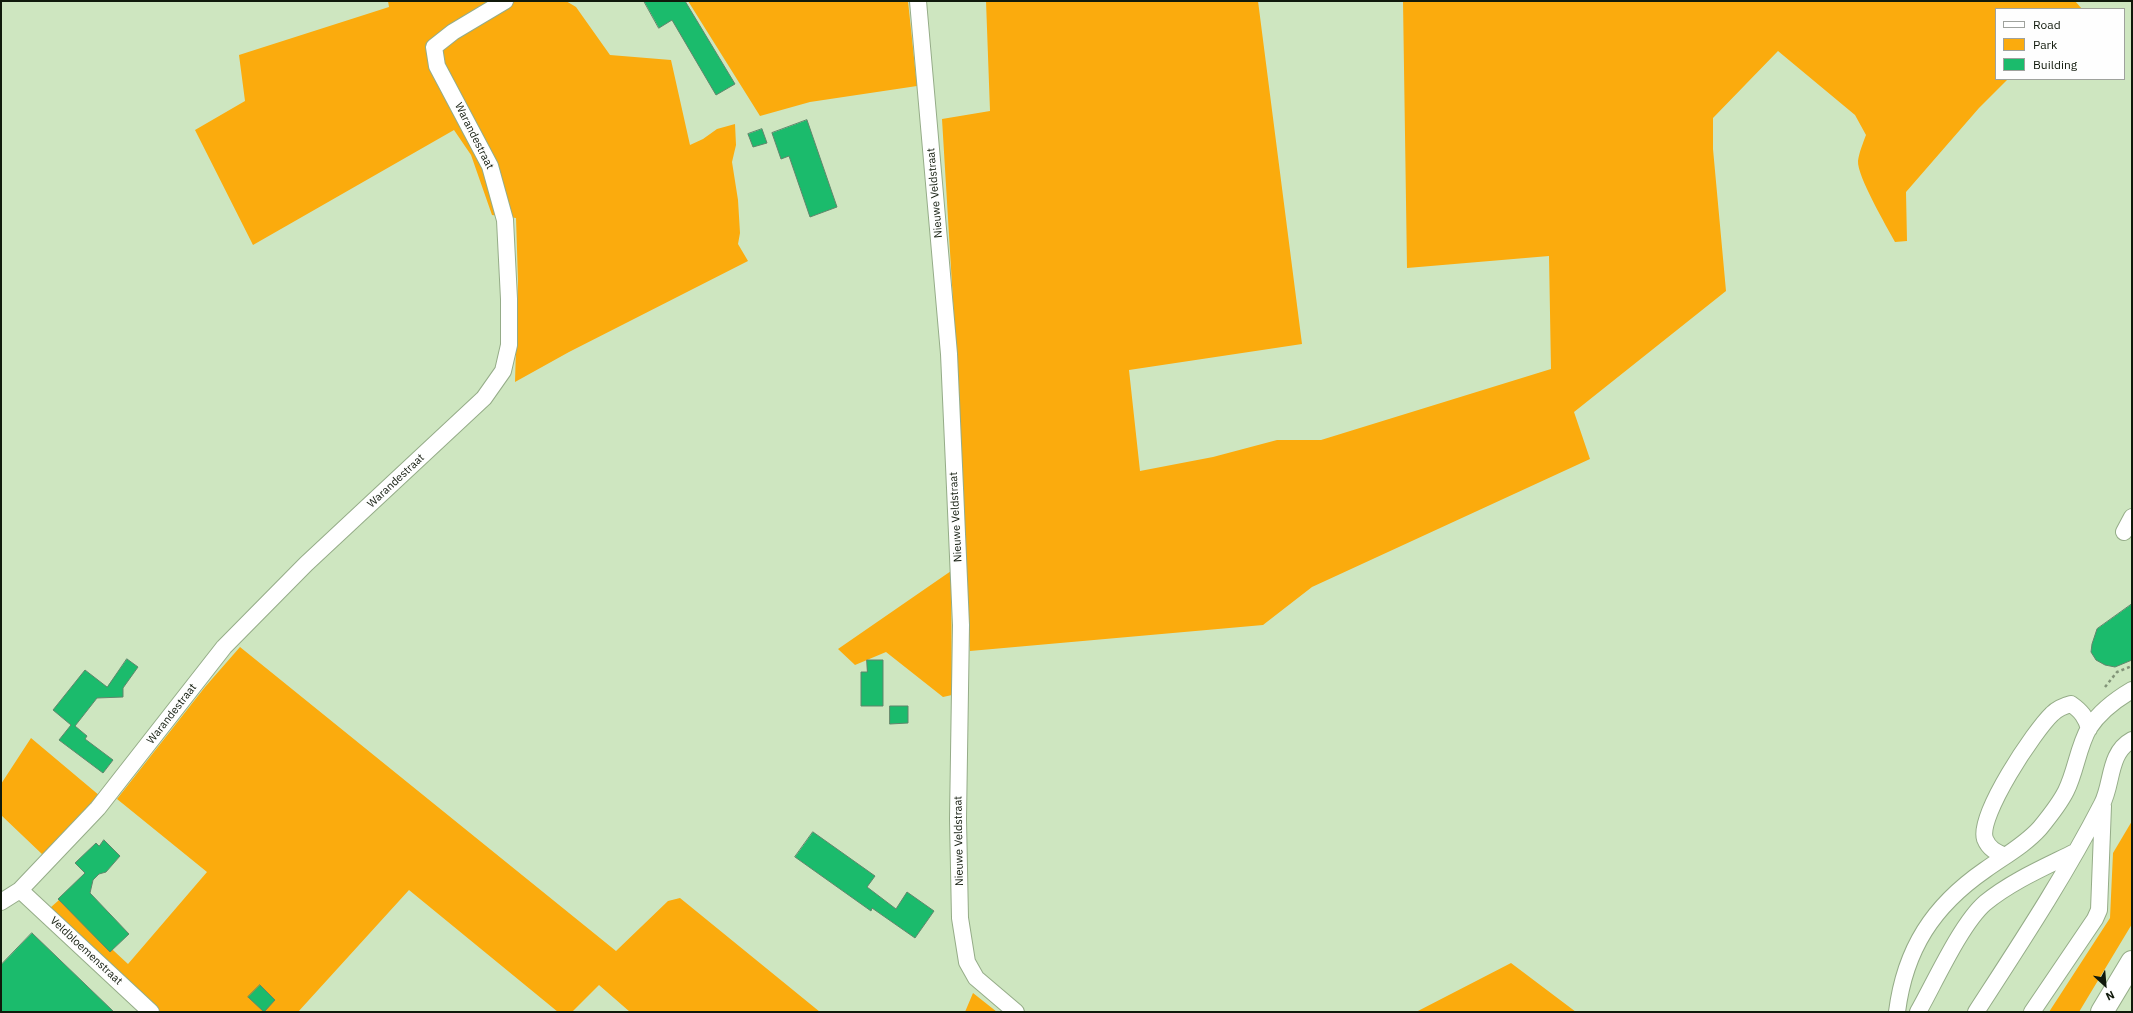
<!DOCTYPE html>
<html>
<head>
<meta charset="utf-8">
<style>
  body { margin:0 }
  #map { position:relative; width:2133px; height:1013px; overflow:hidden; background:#cee6c0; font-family:"IBM Plex Sans",sans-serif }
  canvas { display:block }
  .frame { position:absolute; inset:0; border:2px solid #10190b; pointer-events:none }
  .legend { position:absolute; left:1995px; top:8px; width:130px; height:72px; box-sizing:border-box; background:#fefefe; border:1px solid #9fa29d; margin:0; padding:5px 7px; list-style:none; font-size:12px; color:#10190b }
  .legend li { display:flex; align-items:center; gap:8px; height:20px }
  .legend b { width:20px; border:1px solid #9fa29d }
  .north { position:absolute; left:2085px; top:965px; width:40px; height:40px; -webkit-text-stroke:3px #fefefe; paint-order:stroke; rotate:154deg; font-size:11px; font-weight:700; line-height:16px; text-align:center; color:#10190b }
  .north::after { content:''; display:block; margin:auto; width:14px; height:18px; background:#10190b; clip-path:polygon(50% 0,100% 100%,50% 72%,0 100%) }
</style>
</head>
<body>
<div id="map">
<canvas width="2133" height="1013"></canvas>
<div class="frame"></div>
<ul class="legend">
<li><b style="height:5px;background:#fff"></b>Road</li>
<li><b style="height:11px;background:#fbab0d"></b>Park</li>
<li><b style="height:11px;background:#1bbb6c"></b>Building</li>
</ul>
<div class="north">N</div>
</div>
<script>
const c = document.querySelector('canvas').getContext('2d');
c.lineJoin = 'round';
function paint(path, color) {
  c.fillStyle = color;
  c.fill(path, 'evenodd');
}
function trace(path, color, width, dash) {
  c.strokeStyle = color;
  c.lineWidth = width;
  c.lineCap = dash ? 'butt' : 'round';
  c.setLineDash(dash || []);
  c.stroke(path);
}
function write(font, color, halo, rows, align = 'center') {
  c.font = font + ' "IBM Plex Sans",sans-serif';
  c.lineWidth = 3;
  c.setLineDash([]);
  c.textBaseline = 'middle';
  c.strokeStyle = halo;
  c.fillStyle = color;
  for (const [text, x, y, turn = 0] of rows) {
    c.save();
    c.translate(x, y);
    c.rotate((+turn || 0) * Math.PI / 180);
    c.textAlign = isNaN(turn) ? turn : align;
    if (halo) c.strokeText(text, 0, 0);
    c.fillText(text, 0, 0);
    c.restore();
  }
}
paint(new Path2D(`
  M388,1H566L576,7L610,55L671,60L690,145L703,139L717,129L735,124L736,145L732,162L738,200L740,233L738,244L748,261L569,352L515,382L518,281L516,218L492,215L471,155L454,130L253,245L195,130L245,101L239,55L389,7Z
  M688,1H908L917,86L810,102L760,116Z
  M986,1H1258L1302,344L1129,370L1140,471L1213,457L1277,440H1321L1551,369L1549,256L1407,268L1403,1H2075L2082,9H1996V79H2008L1979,108L1906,192L1907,241L1895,242C1887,227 1857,176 1858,161C1859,153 1863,143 1866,135L1855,115L1778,51L1713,118V149L1726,291L1574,412L1590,459L1312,587L1263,625L970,651L958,384L942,119L990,111Z
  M951,571L952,695L943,697L886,652L855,665L838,649Z
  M240,647L616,951L668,901L680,898L820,1012H630L599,985L572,1012H558L409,890L298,1012H161L50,908L59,900L128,964L207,872L117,799L205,687Z
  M31,738L100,796L44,856L1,815V784Z
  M2132,821V924L2079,1012H2049L2110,918L2113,853Z
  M1511,963L1576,1012H1416Z
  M973,993L997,1012H965Z`), '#fbab0d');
const building = new Path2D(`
  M644,1H685L735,84L716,95L672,20L659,28Z
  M807,120L837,207L810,217L789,156L781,159L772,133Z
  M762,129L767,143L753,147L748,134Z
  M2132,604V660L2115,667L2105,665L2096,660L2091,652L2092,644L2097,629Z
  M127,659L138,667L123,688V697L97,698L75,726L87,736L85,739L113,760L103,773L59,740L71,725L53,710L85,670L107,687Z
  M867,660H883V706H861V672H867Z
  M890,706H908V723L890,724Z
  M813,832L875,876L867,887L896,909L907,892L934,911L915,938L872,908L871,911L795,857Z
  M104,840L120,856L106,872L99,874L93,880L90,893L129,934L110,952L58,899L85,873L75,863L96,843L99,846Z
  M32,933L114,1012H1V965Z
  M260,985L275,1000L264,1012L248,997Z`);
paint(building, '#1bbb6c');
trace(building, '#60856b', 1);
const minor = new Path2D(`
  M918,1L949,354L955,488L961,625L958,819L960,918L967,962L976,978L1016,1012
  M2124,532L2132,517
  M2005,856C1996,852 1989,849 1985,839C1977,816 2035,730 2052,714C2058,708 2063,706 2071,704C2081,711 2086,717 2089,729
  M20,890L151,1012
  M1,902L20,890L98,808L224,647L306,564L484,398L503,371L509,345V299L505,220L490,166L437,66L434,47L453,32L505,1
  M1897,1012C1905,949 1933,906 1985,870C2003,857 2025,845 2040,828C2049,817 2060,803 2066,791C2076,771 2078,747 2089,728C2100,711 2115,700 2132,690
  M1918,1012C1935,982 1961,924 1985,903C2012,881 2045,867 2075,852
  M1976,1012C2020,944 2065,876 2102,804C2113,783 2108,753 2132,740
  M2032,1012L2095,919L2099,910L2103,806`);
const highway = new Path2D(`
  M2102,1012L2132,962`);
trace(minor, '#95ac88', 18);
trace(highway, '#95ac88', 24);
trace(new Path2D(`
  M2105,687L2117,672L2132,666`), '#829478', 2.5, [3, 3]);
trace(minor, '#fff', 16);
trace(highway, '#fff', 22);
write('11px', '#10190b', '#fefefe', [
  ["Warandestraat",474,136,63],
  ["Nieuwe Veldstraat",935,193,-95],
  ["Warandestraat",396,481,-43],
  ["Nieuwe Veldstraat",956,517,-93],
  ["Warandestraat",172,714,-52],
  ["Nieuwe Veldstraat",959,841,-91],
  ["Veldbloemenstraat",86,951,43]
]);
</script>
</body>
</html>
